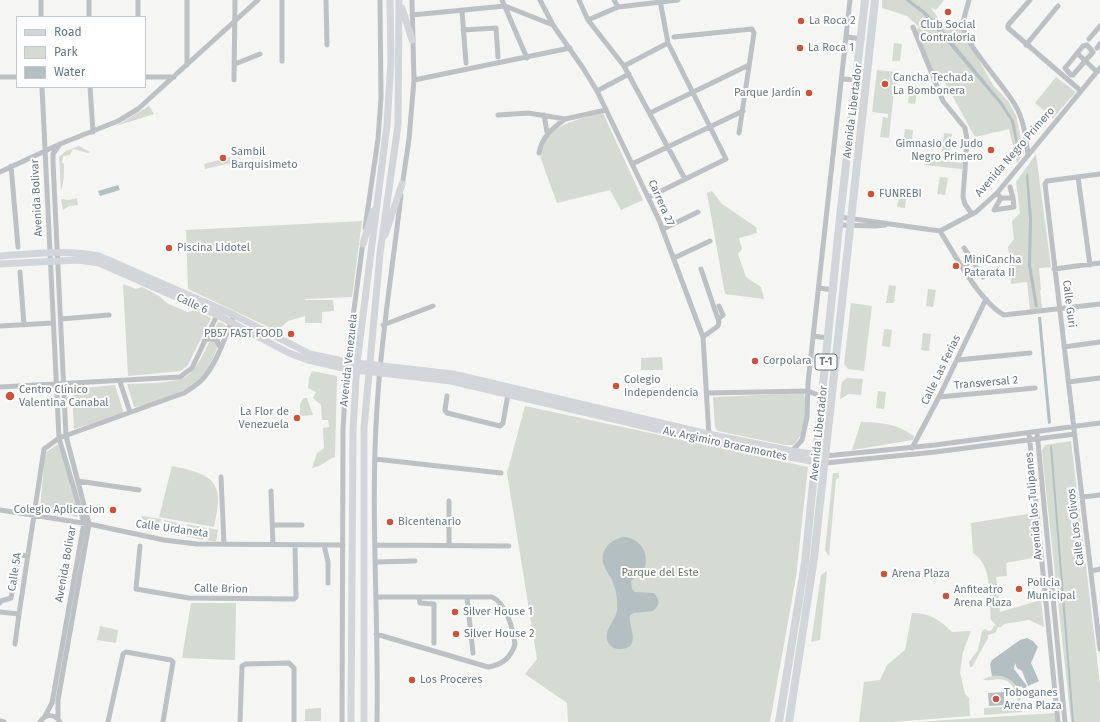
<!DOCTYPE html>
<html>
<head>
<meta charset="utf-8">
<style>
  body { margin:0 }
  #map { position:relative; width:1100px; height:722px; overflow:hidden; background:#f5f5f3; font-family:"Fira Sans",sans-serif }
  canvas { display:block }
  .legend { position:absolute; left:16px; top:16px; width:130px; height:72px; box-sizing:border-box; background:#fff; border:1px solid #c3c9cc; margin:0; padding:5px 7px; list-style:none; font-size:12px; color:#687780 }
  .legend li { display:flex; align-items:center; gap:8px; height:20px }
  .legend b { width:20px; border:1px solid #c3c9cc }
</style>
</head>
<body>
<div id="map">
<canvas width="1100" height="722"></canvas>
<ul class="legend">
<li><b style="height:5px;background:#d2d6d9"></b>Road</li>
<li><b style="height:11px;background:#d5dad2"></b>Park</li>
<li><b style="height:11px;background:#b4bfc2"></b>Water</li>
</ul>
</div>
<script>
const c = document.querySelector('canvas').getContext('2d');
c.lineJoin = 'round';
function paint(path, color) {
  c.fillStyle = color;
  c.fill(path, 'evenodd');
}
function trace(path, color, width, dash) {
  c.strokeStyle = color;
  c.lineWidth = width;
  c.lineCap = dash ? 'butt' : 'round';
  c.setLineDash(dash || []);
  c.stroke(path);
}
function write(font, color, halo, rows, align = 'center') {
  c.font = font + ' "Fira Sans",sans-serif';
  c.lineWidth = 4;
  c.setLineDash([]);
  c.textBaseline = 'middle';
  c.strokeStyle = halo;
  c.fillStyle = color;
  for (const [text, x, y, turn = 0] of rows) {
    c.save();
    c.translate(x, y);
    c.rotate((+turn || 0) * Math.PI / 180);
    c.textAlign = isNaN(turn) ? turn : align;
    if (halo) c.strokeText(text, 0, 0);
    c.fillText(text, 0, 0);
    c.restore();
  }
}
paint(new Path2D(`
  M882,0H944L936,10L930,7L942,23C954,15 963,29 967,39L993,85L1008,101L1016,115L1024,153L1017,163L1009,129L975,137L943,79L937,83L916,30L919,27L907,16L882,8Z
  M894,43L902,44L900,61H892Z
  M877,70L896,72L889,138L880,137L883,117L888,118V114L872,112Z
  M1056,77L1076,92L1053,118L1035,103Z
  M910,85L918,86L915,104L908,103Z
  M149,106L154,114L116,126Z
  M603,113L643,200L621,210L610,190L557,203C554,194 540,159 540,153C540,126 583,118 603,113Z
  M905,129L913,130L911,148L903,147Z
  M944,133L952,134L950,152L942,151Z
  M79,146L90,152L88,153L73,149L70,155L63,156L62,162L64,164C64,173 64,182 61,191L59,157L66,151Z
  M1036,154L1051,267L1039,268L1041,290H1040L1042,308L1030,310L1027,282L1011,284L1008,247L1014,239L1012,221L1020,213L1016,182Z
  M230,157L231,163L205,169L204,164Z
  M925,159L963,163L962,169L924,165Z
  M940,177L948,178L945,195L937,194Z
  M900,190L907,191L905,208L897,207Z
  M712,191L722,204L756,227L757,233L739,238L742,249L738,254L746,277L761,287L764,299L725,294L707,193Z
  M77,198L78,205L69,206L63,210L61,199L69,200Z
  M362,221L352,297L305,299V300H333L334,311L322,312V323H305V316L288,321L277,331L188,289L186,230Z
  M123,284L136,289L142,287L159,296L167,303L187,312L196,310L211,318L188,365L181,371L128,376Z
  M889,285L896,286L894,303H886Z
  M928,289L936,290L933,307L926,306Z
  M851,303L872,306L864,371L848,369L844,364Z
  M218,322L223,323L226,326C219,341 212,365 202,378C194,389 148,406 134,407L127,384C145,383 166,384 183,378C198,373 211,337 218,322Z
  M884,329L892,330L890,347L882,346Z
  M923,333L931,334L929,351L921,350Z
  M662,357L663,370H641V358Z
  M312,371L337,376L335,457C326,460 322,467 312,468L317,453L324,448L323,428L329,427L328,420H322L321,405L313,398L316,392L308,388L309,378Z
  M847,378L863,379L861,395L849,394L840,399L842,382Z
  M115,385L124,414L74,429L72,389Z
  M878,391L886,392L884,409L876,408Z
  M804,393C807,410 807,433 793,445H785L718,431L715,428L713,397Z
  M303,398H307L313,415L300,416V405Z
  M525,406L808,467L796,577L770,722H568L567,703L525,674L537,659L507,473Z
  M861,422C883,423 895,423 914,436L913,440L852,450Z
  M1071,441L1100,684V722H1071L1044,472L1042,450L1045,445Z
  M58,444L80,513L77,517L40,509L45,453Z
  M172,466C215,475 225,482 214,527L159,517Z
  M833,473H839V478L836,479L829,556L825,550Z
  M1034,513L1038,557L1006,563L1007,576L996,577L1000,612L1041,600L1044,627L1029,620L1004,624L1001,627H998L995,633L988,635V638L972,667H970L969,662L978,650L982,631L985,629L989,631L992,630L994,625L997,626L991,620C989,599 993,565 973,553L971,523Z
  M142,516L161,519L158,531L140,528Z
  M164,520L183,524L180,536L162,532Z
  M187,524L206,528L203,540L185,536Z
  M209,528L218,530L216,542L207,540Z
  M827,571L820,640L811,642L821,575Z
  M191,603H236L235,660L182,658Z
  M912,613C930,613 940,620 952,632L971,631L963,652L960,672L965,694L969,698L970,716L892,722H859L864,682L880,680L887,665L905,650Z
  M100,626L118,630L116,643L97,640Z
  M992,676C1018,675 1020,691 1022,712L984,715V708L1018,706C1018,693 1013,679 998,679C993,679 987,682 983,679Z
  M321,708V721H305V709Z
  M1055,713L1056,722H916Z`), '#d5dad2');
paint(new Path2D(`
  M905,0H910L925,11L946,34L1002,102L1014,121L1020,153L1018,155L1011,121L999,103L922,13Z
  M1028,173L1032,219L1031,265L1038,307H1035L1028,266L1029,219L1026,175Z
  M118,185L120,190L100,196L98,191Z
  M1038,317H1041L1051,423L1048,424Z
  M1050,446H1052L1074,722H1072Z
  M625,537C640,539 649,552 645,567L631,581L632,589L635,592L654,593C660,600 660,605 653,611L634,613L630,615C628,626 643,649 619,649C615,649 611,647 609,644C601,632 616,621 617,610C618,600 616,589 612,580C608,572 601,565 603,555C605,544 615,538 625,537Z
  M1027,638L1033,641L1038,647L1031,663L1039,681L1028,686L1022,671L1017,668L1015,663L1014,669L1027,686L1024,689L1021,686L1018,688C1011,679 1004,675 992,676L990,664L992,660L1020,640Z
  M1004,692V705L989,706L988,693Z`), '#b4bfc2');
trace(new Path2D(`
  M41,0V17
  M89,0V17
  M187,0V65
  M282,0V61
  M326,0L327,45
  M502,0L527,58
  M540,0L553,25L583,68L597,91L659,220L703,337L709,436
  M579,0L588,20L624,66L685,179
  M614,0L618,7
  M969,0C967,8 964,16 963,24C961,40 1005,86 1015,105C1024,119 1026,139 1028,155
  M1030,0L1008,25V28L1081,91
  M462,11L466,63
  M412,15L505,6L553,25
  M138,17V0
  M588,20L618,7L678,0
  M913,27L943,101L965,128L967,140L963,197L965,204L972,214
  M463,30L496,28L498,57
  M674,37L752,29L754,33L739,133
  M847,37L862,39
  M1089,39L1100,26
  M1026,45L1058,6
  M1087,45L1093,52L1073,75H1071L1065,68L1083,46Z
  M1097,48L1100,44
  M1077,53L1097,72
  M235,64L260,54
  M624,66L668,43
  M0,77H17
  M145,77H174
  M842,79L857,80
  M234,80L235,0
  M414,80L570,48
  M42,87L59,438L84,523L52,703L45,716
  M90,87L93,132
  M597,91L629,74
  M650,113L749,65
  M498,115L528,113L565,119L606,110
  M544,115L547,132
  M539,153C542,136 552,129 565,119
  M632,164L743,111
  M11,166L18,247
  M0,172L60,144L118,121L138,109L258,0
  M1100,174L1047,181L1045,184L1100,649
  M1078,177L1090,265
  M402,187L409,139L414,80L412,0
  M1010,187L1013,198
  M997,193L1001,198H1013L1014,207L994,210L1001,198
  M649,197L726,159L668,43L660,0
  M840,217L940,231L976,212L997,193L1100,68
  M840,225L875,226L885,225
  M365,228L378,139L381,98L380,0
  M663,229L698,212
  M940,231C955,255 980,302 1004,315L1100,304
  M674,258L710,241
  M972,260L983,277
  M963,267L972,260L964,248
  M701,269L719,322L718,326L703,337
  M1054,269L1100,263
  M20,272L24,325
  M819,288L834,290
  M61,319L109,315
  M718,319L723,315L719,306
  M383,325L433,306
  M0,326L53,323
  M813,336L829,338
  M204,341L211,338L217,341L220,347
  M1064,347L1100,342
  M957,360L1030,353
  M120,382L130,412
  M1068,382L1100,378
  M0,387L180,377L192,368L218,313
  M707,393L808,391L823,397
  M447,396L445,410L447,413L500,426L503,423L508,394
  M939,397L1035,388
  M1037,432L1065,722
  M1029,433L1058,722
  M912,448L939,397L986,299
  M792,451L802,440L807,417L808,383L850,0
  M826,456L935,445L1100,423
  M375,459L501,473
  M825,463L935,452L1075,434
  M221,477L224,544
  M78,481L139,490
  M271,491L273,545
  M1083,497L1100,495
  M0,510L89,524L164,540L197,544L343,545
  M273,525H302
  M324,545L328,562V583
  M375,545L509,546
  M140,546L136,589L189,598L294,599L296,597L295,545
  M449,546V501
  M375,562L415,561
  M1092,571L1100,569
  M419,597L420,603L434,604V643
  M467,597L473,653
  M0,603L1,601L11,598L18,557L20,555L27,556
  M0,612L19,614L44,449L59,438L184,393C192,388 201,383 206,375C219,358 226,334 234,315
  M376,634L488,667C502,665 511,658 515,644C513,629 506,603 492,597H377
  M15,644L19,614
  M58,718V700L89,524L66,436L53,162V154L60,144
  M0,721L4,722
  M40,722C46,713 55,714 60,722
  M108,722L123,654L126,652L171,660L173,662L163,722
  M240,722L242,666L246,664L289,663L294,668V722
  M342,722L343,429L347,362L363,242
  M377,722C379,617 370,512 377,408C381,336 393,266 401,195`), '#bdc1c4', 5);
trace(new Path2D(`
  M402,8L412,40
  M385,235L402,184
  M363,244L373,211
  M0,256C33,254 67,249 99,256L234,315L310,354L347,362L453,374L708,434L792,451L826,456
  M0,264L78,260L99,263L217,315L289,353L308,360L347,369L451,381L711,442L821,463
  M351,722L353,429L357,363L387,125L391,61L390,0
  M364,722V428L380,253L398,125L399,0`), '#d2d6d9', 7);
trace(new Path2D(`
  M779,722L805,563L840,217L865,0
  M789,722L814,558L875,0`), '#d2d6d9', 8);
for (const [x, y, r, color] of [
  [948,12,4,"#cc523c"],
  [801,21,4,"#cc523c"],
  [800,48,4,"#cc523c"],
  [885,84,4,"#cc523c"],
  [809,93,4,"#cc523c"],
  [991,150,4,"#cc523c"],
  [223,158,4,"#cc523c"],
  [871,194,4,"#cc523c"],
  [169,248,4,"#cc523c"],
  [956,266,4,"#cc523c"],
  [291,334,4,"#cc523c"],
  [755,361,4,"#cc523c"],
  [616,386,4,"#cc523c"],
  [10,396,5,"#cc523c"],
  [297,418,4,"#cc523c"],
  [113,510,4,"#cc523c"],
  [390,522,4,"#cc523c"],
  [884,574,4,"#cc523c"],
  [1019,589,4,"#cc523c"],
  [946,596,4,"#cc523c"],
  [455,612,4,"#cc523c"],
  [456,634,4,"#cc523c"],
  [412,680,4,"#cc523c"],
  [996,699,4,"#cc523c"]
]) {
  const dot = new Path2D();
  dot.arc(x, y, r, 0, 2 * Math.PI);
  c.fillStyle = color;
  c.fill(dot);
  trace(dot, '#fff', 1.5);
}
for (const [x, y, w] of [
  [826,362,22]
]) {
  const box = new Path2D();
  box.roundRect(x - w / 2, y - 8, w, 16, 3);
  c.fillStyle = '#fff';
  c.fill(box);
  trace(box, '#687780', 1);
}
write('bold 10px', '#687780', null, [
  ["T-1",826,362]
]);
write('11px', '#687780', '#fff', [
  ["La Roca 2",809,21],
  ["Club Social",948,25,"center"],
  ["Contraloria",948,38,"center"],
  ["La Roca 1",808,48],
  ["Cancha Techada",893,78],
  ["La Bombonera",893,91],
  ["Parque Jardín",801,93,"right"],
  ["Gimnasio de Judo",983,144,"right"],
  ["Negro Primero",983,157,"right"],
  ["Sambil",231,152],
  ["Barquisimeto",231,165],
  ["FUNREBI",879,194],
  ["Piscina Lidotel",177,248],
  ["MiniCancha",964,260],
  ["Patarata II",964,273],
  ["PB57 FAST FOOD",283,334,"right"],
  ["Corpolara",763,361],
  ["Colegio",624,380],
  ["Independencia",624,393],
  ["Centro Clínico",19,390],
  ["Valentina Canabal",19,403],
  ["La Flor de",289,412,"right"],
  ["Venezuela",289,425,"right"],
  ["Colegio Aplicacion",105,510,"right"],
  ["Bicentenario",398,522],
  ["Arena Plaza",892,574],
  ["Policia",1027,583],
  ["Municipal",1027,596],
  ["Anfiteatro",954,590],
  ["Arena Plaza",954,603],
  ["Silver House 1",463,612],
  ["Silver House 2",464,634],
  ["Los Proceres",420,680],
  ["Toboganes",1004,693],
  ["Arena Plaza",1004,706]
], 'left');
write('11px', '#687780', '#fff', [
  ["Avenida Libertador",853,111,-83],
  ["Avenida Negro Primero",1015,152,-49],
  ["Avenida Bolivar",37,198,-93],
  ["Carrera 27",661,203,66],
  ["Calle 6",192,304,24],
  ["Calle Guri",1069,304,83],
  ["Avenida Venezuela",349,360,-84],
  ["Calle Las Ferias",941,370,-64],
  ["Transversal 2",986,383,-5],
  ["Avenida Libertador",819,433,-84],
  ["Av. Argimiro Bracamontes",725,444,12],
  ["Avenida los Tulipanes",1034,506,-95],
  ["Calle Los Olivos",1076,527,-97],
  ["Calle Urdaneta",172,529,8],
  ["Avenida Bolivar",66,564,-80],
  ["Calle 5A",15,572,-81],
  ["Calle Brion",221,589,1]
]);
write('11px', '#6b7866', '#fff', [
  ["Parque del Este",660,573]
]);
</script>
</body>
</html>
